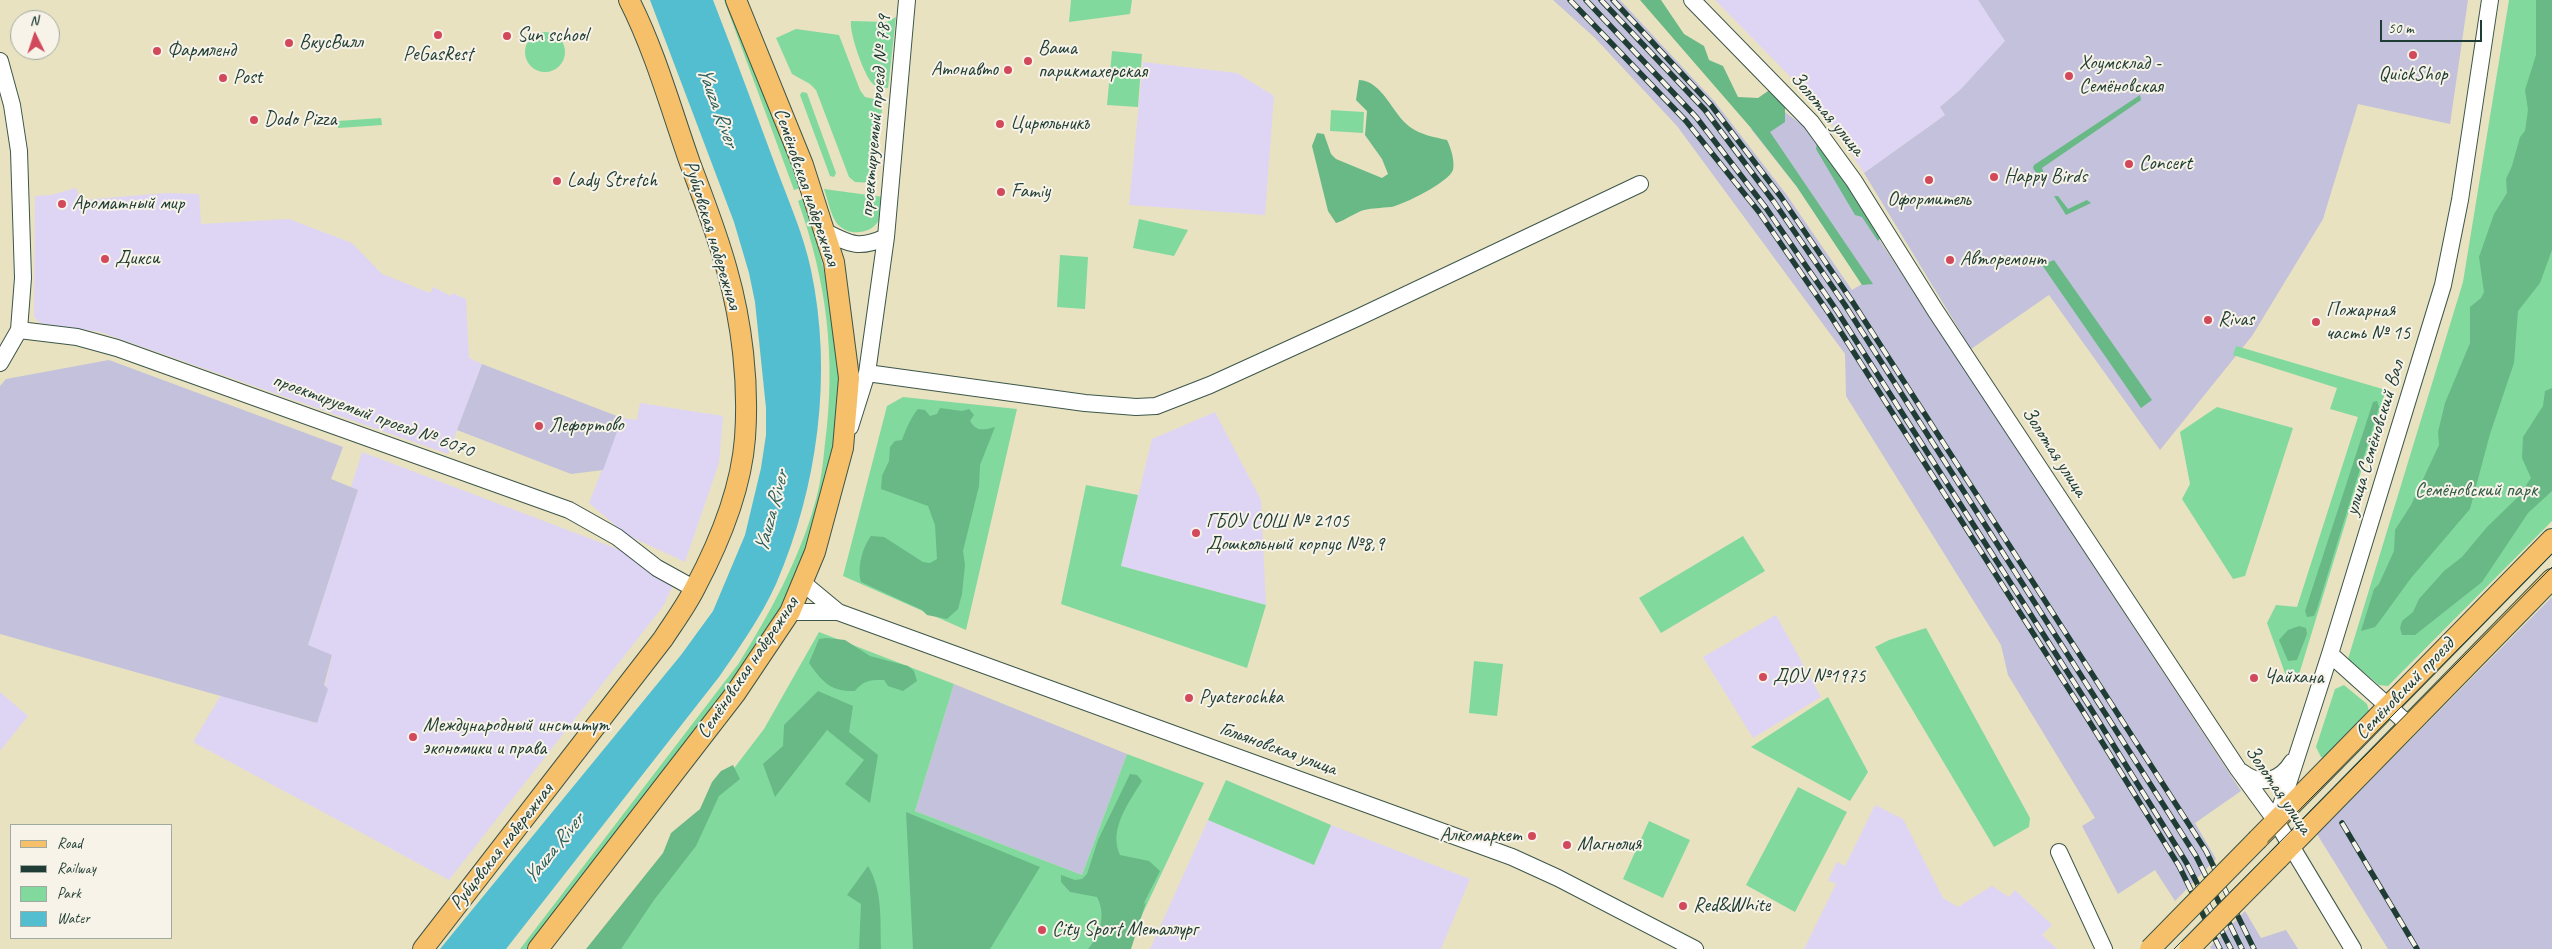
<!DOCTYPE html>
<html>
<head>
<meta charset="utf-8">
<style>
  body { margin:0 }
  #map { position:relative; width:2552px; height:949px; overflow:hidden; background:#e8e2c1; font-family:Caveat,sans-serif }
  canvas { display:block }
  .legend { position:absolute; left:10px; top:824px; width:162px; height:115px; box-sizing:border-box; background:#f7f3e8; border:1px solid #a1aaa0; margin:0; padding:6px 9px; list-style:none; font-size:15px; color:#1f3d34 }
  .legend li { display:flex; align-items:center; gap:10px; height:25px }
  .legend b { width:25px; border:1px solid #a1aaa0 }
  .north { position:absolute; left:10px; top:10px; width:50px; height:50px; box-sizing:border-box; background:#f7f3e8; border:1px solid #a1aaa0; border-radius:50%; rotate:356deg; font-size:14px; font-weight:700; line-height:20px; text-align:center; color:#1f3d34 }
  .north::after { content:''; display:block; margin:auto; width:18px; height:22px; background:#d1495b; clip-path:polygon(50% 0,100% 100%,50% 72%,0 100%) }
  .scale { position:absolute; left:2380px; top:20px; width:102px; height:22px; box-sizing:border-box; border:2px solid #1f3d34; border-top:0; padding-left:6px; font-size:15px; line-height:18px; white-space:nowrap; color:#1f3d34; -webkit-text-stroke:4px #f7f3e8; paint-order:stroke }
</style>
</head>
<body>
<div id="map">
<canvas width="2552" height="949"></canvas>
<ul class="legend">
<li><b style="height:6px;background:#f6c06b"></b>Road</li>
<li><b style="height:6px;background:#1f3d34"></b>Railway</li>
<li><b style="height:14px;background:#81d99e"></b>Park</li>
<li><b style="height:14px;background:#53becf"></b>Water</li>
</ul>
<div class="north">N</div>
<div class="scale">50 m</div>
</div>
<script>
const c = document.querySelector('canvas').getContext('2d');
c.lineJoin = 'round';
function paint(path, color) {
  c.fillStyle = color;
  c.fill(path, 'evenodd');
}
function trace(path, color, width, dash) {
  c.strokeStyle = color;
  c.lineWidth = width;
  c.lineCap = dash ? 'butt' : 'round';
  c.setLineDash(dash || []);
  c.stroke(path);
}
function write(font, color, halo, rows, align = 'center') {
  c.font = font + ' Caveat,sans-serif';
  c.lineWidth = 4;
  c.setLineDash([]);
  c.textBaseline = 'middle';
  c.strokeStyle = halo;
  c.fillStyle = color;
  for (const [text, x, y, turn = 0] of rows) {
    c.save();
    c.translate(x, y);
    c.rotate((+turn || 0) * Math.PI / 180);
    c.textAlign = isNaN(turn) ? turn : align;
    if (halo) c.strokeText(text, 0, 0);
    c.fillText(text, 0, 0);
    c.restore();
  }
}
paint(new Path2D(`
  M1715,0H1978L2006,41L1961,89L1940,107L1945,115L1864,173L1820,107Z
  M1143,62L1237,73L1274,96L1265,215L1129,205Z
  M76,188L81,200L167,193L199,194L201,224L289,219L352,243L382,274L430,293L433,287L451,296L452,293L466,299L469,358L482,364L448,454L100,332L40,323L34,317L35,196L51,195Z
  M640,403L723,416L719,463L685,562L627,535L589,503L622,418L637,420Z
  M1215,412L1261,500L1266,605L1121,566L1152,439Z
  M362,452L623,551L674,583L664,605L449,880L193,742L221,695L316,723L332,656L308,645L358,490L351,487Z
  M1776,615L1821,697L1753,738L1703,657Z
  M0,692L28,716L0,751Z
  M1875,805L1903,819L1943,898L1958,907L1992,886L2009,897L2015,890L2052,925L2042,935L2057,949H1804L1836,884L1828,880L1837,862L1845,866Z
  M1208,820L1314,865L1331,825L1470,879L1441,949H1150Z`), '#ded5f5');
paint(new Path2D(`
  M1553,0H1620L1715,102L1786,194L1852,290L1862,284L1797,187L1751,129L1781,109L1806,128L2241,791L2195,823L2216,859L2175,901L2155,870L2118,894L2082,826L2095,818L2008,675L2001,645L1846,396L1845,354L1677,126L1595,38Z
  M1978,0H2468L2450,124L2358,104L2323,219L2252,336L2160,450L2049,295L1971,349L1864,173L1945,115L1940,107L1961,89L2005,41Z
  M109,360L343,447L331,479L358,490L308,645L332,655L324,685L328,689L317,723L0,634V386L6,379Z
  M482,364L622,418L603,470L571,474L457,430Z
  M2552,597V949H2388L2317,834Z
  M954,684L1127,754L1082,875L915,811Z
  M2245,911L2261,938L2286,930L2298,949H2211L2210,947Z`), '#c3c1db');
paint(new Path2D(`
  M724,0H730L800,188L794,190Z
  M1071,0H1132L1130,14L1069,22Z
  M2509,0H2552V521L2388,686L2379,685L2348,659L2463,282Z
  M896,17L888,88C884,87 877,88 873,84C864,76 849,32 851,21L887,22Z
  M796,29L839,35L860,90L865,97L883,101L873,183L855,182L849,177L816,90L810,84L792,74L776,38Z
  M525 52a20 20 0 1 1 40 0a20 20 0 1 1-40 0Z
  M1112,51L1142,54L1138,107L1107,105Z
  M802,92L807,93L836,173L834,177L830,176L800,95Z
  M1331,110L1364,112L1363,133L1330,131Z
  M381,118L382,125L338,128V121Z
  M824,189L883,197C882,204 882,213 879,220C871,235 846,237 836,222C830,213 828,200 824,189Z
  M804,198C819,246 831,293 836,343C848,455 809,574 745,665C723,698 697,728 673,760C624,823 576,886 528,949H520L739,663C770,613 799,560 815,503C821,483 823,463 825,443C836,358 827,282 798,201Z
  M1139,219L1188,230L1174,256L1133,248Z
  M1060,255L1088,257L1085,309L1057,307Z
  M2236,346L2386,390L2297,681L2286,676L2267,623L2276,605L2297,607L2358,417L2330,409L2337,388L2233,355Z
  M903,397L1017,409L966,630L843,576L887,406Z
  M2217,407L2293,428L2245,576L2233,579L2182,499L2190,484L2180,432Z
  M1086,485L1138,495L1121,566L1266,605L1247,668L1061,604Z
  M1743,536L1765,571L1661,633L1639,598Z
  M1926,628L2030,818L2029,827L1994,847L1875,647L1889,640Z
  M819,632L954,684L915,811L1082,875L1127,754L1204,783L1126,949H596L764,729Z
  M1474,661L1503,664L1497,716L1469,713Z
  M2344,685L2367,704L2369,711L2326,758L2321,757L2316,747L2335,689Z
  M1828,697L1868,772L1850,801L1751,747Z
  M1226,780L1331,825L1314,865L1208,820Z
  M1798,787L1847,812L1795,912L1746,885Z
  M1649,821L1690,840L1663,898L1623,879Z`), '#81d99e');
paint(new Path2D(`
  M1640,0H1661L1684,34L1704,46L1709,60L1723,66L1738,97L1758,98L1771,89L1785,102V122L1770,132L1873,284L1862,285L1797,187L1751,128Z
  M2536,0H2552V250L2540,283L2518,311L2514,363L2490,434L2470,509L2411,578L2379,622L2375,627L2361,631L2374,589L2379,584L2394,551L2395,530L2411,505L2439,445L2438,432L2445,403L2470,343V307L2481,298L2484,292L2479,257L2494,214L2507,193L2506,179L2512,166L2520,137L2525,131L2528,110L2525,90L2536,55Z
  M1359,80C1383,81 1392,114 1410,127C1421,135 1434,137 1447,140C1451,148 1455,161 1453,170C1449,182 1403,205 1391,207C1381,208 1373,208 1364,210C1354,213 1346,220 1336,223L1328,211L1312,146L1317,133L1324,134L1331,154L1336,159L1382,178L1388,174L1382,159L1365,135L1367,111L1356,100Z
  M2140,95L2141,100L2042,168L2046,179H2040L2033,168L2034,165Z
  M1818,136L1882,236L1878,241L1862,217L1855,215L1816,149Z
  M2054,196H2058L2068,209L2087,200L2091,203L2066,215Z
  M2054,260L2152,400L2141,408L2042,265Z
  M2552,388V491L2528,513L2482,582L2415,635H2402L2400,628L2402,621L2413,612L2419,599L2444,571L2462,557L2487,527L2518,497L2531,478L2522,458L2523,437L2543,406L2545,391Z
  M2377,401L2379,407L2317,609L2314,616L2307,617L2305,611L2373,402Z
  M940,408L962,411L969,409L974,415L970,421C977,432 983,430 995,427L980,465L979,486L963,551L965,565L962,594L958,609L947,619L927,615L922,610L861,582C857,569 862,548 871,536L884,537L923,562L930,563L937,559L935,525L928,506L881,489L882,476L889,461L890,447L895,441L902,440C906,429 911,417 918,409L925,410L930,416L937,414Z
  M2299,626L2306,628L2307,634L2297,660L2288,661L2279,640L2288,630Z
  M826,638L845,640L870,656L908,666L914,671L917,681L903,691L888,686L884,680C870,680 864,680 855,691C830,692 822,681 809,663L819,639Z
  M818,691L853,706L849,732L878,755L870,803L845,784L864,760L827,730L775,797L763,764L783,746L784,725Z
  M733,765L740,779L719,796L696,846L654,900L621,949H586L663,853L671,833L700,809L712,782L721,771Z
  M1130,774L1137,775L1142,781C1129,802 1108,830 1120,855L1149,861L1160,871L1143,905L1146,902L1131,949H1088C1101,934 1106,914 1097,897L1070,892L1061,882V875L1075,880L1082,879L1087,874L1098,840Z
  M906,812L1040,867L990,949H913Z
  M868,866C883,891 880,920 881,949H859L861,904L847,895Z`), '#68b985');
paint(new Path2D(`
  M650,0H713C735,57 756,113 777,170C789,202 804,236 811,270C833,374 818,487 776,584C761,617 739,648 719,677L506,949H440L681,655L713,611L745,535L761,468L766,435V408L755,302L749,273L734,222Z`), '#53becf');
const minor = new Path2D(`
  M1692,0L1811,122L1854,181L1935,310L2238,769L2276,821L2353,949
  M0,61L12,105L19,151L23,278L19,330L0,363
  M826,232C851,245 860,249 886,237
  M19,330L77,337L117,348L569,510L617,537L657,568L695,589
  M867,373L1085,403L1136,407L1156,406L1210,385L1357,318L1640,184
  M850,427L867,373L886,237L907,0
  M803,583L838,612L1512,857L1558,878L1695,949
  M790,612H838
  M2330,654L2409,725
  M2242,772C2260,786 2280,782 2292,762
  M2276,821L2330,654L2443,285L2460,200L2490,0
  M2059,852L2104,949`);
const major = new Path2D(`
  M2258,839L2552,539
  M2278,859L2552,579
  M423,949L663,639C674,622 686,606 695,588C719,543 741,490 745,438C749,383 742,323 727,270C717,233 703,198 690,163C671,109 655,51 629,0
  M538,949L735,694L790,612L815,552L843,448L849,378L834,262L803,165L736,0`);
trace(minor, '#3d5649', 18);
trace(major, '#3d5649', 22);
trace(minor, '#fff', 16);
trace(major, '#f6c06b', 20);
trace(new Path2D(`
  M2162,949L2552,554
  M2174,949L2552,567`), '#1f3d34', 1);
const rail = new Path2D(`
  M1570,0L1686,121L1759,212L1830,315L2084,713L2179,866L2220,949
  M1586,0L1696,117L1766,208L1837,311L2091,709L2186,862L2231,949
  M1601,0L1705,110L1774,202L1845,305L2196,856L2242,949
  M1613,0L1711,105L1781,197L1852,301L2206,851L2254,949
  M2342,823L2417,949`);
trace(rail, '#1f3d34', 5.5);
trace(rail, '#f7f3e8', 4, [11]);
const majorBridge = new Path2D(`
  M2150,949L2258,839
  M2189,949L2278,859`);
trace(majorBridge, '#3d5649', 22, []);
trace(majorBridge, '#f6c06b', 20);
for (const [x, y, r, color] of [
  [438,35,5,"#d1495b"],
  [507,36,5,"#d1495b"],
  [289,43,5,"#d1495b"],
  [157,51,5,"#d1495b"],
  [2413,55,5,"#d1495b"],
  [1028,61,5,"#d1495b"],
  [1008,70,5,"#d1495b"],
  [2069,76,5,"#d1495b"],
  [223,78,5,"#d1495b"],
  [254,120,5,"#d1495b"],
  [1000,124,5,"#d1495b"],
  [2129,164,5,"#d1495b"],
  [1994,177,5,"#d1495b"],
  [1929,180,5,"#d1495b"],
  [557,181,5,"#d1495b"],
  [1001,192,5,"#d1495b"],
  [62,204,5,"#d1495b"],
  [105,259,5,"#d1495b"],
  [1950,260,5,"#d1495b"],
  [2208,320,5,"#d1495b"],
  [2316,322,5,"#d1495b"],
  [539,426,5,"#d1495b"],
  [1196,533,5,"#d1495b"],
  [1763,677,5,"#d1495b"],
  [2254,678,5,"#d1495b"],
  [1189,698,5,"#d1495b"],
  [413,737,5,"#d1495b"],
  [1532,836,5,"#d1495b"],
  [1567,845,5,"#d1495b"],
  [1683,906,5,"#d1495b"],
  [1042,930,5,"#d1495b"]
]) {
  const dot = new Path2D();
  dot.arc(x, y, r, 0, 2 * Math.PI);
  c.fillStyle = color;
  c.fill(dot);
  trace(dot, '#f7f3e8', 2);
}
write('20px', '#1f3d34', '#f7f3e8', [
  ["Sun school",517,36],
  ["ВкусВилл",299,43],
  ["Ваша",1038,49],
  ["парикмахерская",1038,72],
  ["Фармленд",167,51],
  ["PeGasRest",438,55,"center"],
  ["Хоумсклад -",2079,64],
  ["Семёновская",2079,87],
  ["Атонавто",998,70,"right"],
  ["QuickShop",2413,75,"center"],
  ["Post",233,78],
  ["Dodo Pizza",264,120],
  ["Цирюльникъ",1010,124],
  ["Concert",2139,164],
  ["Happy Birds",2004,177],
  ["Lady Stretch",567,181],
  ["Famiy",1011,192],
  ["Оформитель",1929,200,"center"],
  ["Ароматный мир",72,204],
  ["Дикси",115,259],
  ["Авторемонт",1960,260],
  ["Пожарная",2326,311],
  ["часть № 15",2326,334],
  ["Rivas",2218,320],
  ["Лефортово",549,426],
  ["ГБОУ СОШ № 2105",1206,522],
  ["Дошкольный корпус №8,9",1206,545],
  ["ДОУ №1975",1773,677],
  ["Чайхана",2264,678],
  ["Pyaterochka",1199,698],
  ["Международный институт",423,726],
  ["экономики и права",423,749],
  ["Алкомаркет",1522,836,"right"],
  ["Магнолия",1577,845],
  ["Red&White",1693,906],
  ["City Sport Металлург",1052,930]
], 'left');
write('20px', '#1f3d34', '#f7f3e8', [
  ["Золотая улица",1827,114,50],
  ["проектируемый проезд № 789",876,116,-85],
  ["Семёновская набережная",806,187,71],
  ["Рубцовская набережная",712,235,73],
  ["проектируемый проезд № 6070",373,416,20],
  ["улица Семёновский Вал",2375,438,-73],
  ["Золотая улица",2054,452,57],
  ["Семёновская набережная",748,668,-56],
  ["Семёновский проезд",2405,689,-46],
  ["Гольяновская улица",1278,749,20],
  ["Золотая улица",2278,790,56],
  ["Рубцовская набережная",502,847,-52]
]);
write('20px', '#335c49', '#f7f3e8', [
  ["Семёновский парк",2476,491]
]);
write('italic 21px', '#2c5d5b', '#f7f3e8', [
  ["Yauza River",717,107,70],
  ["Yauza River",772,512,-75],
  ["Yauza River",554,849,-51]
]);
</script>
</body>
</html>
